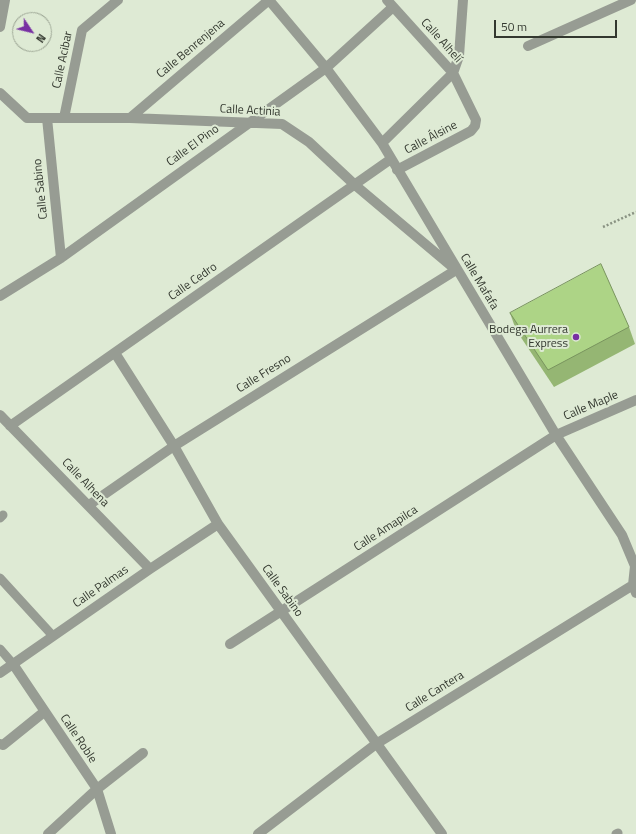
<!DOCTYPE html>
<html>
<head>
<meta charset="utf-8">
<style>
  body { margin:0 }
  #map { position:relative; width:636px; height:834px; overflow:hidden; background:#deead4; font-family:"Titillium Web",sans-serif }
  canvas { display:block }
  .north { position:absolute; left:12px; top:12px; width:40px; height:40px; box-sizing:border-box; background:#deead4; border:1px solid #9aa392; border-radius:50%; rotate:125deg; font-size:11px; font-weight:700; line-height:16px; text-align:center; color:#33382f }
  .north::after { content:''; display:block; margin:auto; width:14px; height:18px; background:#7830a3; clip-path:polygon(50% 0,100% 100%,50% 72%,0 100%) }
  .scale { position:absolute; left:494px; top:20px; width:123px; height:18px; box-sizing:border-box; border:2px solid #33382f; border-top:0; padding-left:5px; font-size:12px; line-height:14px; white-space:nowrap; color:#33382f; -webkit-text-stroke:3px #deead4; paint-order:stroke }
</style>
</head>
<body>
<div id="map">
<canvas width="636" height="834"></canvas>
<div class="north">N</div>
<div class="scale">50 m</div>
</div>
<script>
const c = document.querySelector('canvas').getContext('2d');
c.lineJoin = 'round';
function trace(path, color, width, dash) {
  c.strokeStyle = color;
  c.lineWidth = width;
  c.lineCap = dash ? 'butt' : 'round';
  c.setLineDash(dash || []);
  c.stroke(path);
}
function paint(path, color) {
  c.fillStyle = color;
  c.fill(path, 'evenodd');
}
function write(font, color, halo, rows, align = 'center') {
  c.font = font + ' "Titillium Web",sans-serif';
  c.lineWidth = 4;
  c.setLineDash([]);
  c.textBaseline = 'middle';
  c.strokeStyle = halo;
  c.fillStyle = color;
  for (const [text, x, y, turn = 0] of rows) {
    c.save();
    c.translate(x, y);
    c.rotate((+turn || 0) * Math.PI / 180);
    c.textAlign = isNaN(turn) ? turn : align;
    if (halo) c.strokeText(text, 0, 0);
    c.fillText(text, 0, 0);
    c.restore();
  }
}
trace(new Path2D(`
  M603,227L636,212`), '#899282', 2.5, [2, 2]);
trace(new Path2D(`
  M0,518L3,515
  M0,578L53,636
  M0,649L13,664
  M616,834L618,833`), '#979c93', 9);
trace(new Path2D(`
  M269,0L326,68L382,143L556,435L622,535L635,566L633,585L636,593
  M387,0L453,73L476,120L475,126L471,131L397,170
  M0,27L5,0
  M528,46L631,0
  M0,93L27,118H130L282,124L309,142L355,185L456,270L174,446L89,505
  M47,118L61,258
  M64,118L82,30L118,0
  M130,118L269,0
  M382,143L453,73L459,56L463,0
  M0,296L61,258L326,68L393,7
  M115,353L174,446L218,524L442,834
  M0,415L150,569
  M10,426L391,159
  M230,644L556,435L636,400
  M13,664L97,789L111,834
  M0,673L150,569L218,524
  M0,744L3,745L44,712
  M48,834L97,789L143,753
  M258,834L376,744L633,585`), '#979c93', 10);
paint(new Path2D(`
  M510,313L629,327L635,344L554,387L516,330Z`), '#95b673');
const building = new Path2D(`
  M601,264L629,327L548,370L510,313Z`);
paint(building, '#add486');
trace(building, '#79945e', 1);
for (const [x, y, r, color] of [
  [576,337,4,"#7830a3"]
]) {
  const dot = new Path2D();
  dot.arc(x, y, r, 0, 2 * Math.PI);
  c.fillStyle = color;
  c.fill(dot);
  trace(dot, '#deead4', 1.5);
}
write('12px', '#33382f', '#deead4', [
  ["Calle Alhelí",441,41,48],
  ["Calle Benrenjena",191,49,-40],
  ["Calle Acibar",63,60,-78],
  ["Calle Actinia",250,111,3],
  ["Calle Álsine",431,138,-28],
  ["Calle El Pino",193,146,-36],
  ["Calle Sabino",41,189,-96],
  ["Calle Cedro",193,282,-35],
  ["Calle Mafafa",479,282,59],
  ["Calle Fresno",264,374,-32],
  ["Calle Maple",591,406,-23],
  ["Calle Alhena",85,483,46],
  ["Calle Amapilca",386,529,-33],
  ["Calle Palmas",101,587,-35],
  ["Calle Sabino",282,591,54],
  ["Calle Cantera",435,692,-32],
  ["Calle Roble",78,739,56]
]);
write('12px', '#33382f', '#deead4', [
  ["Bodega Aurrera",568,330],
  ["Express",568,344]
], 'right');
</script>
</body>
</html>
